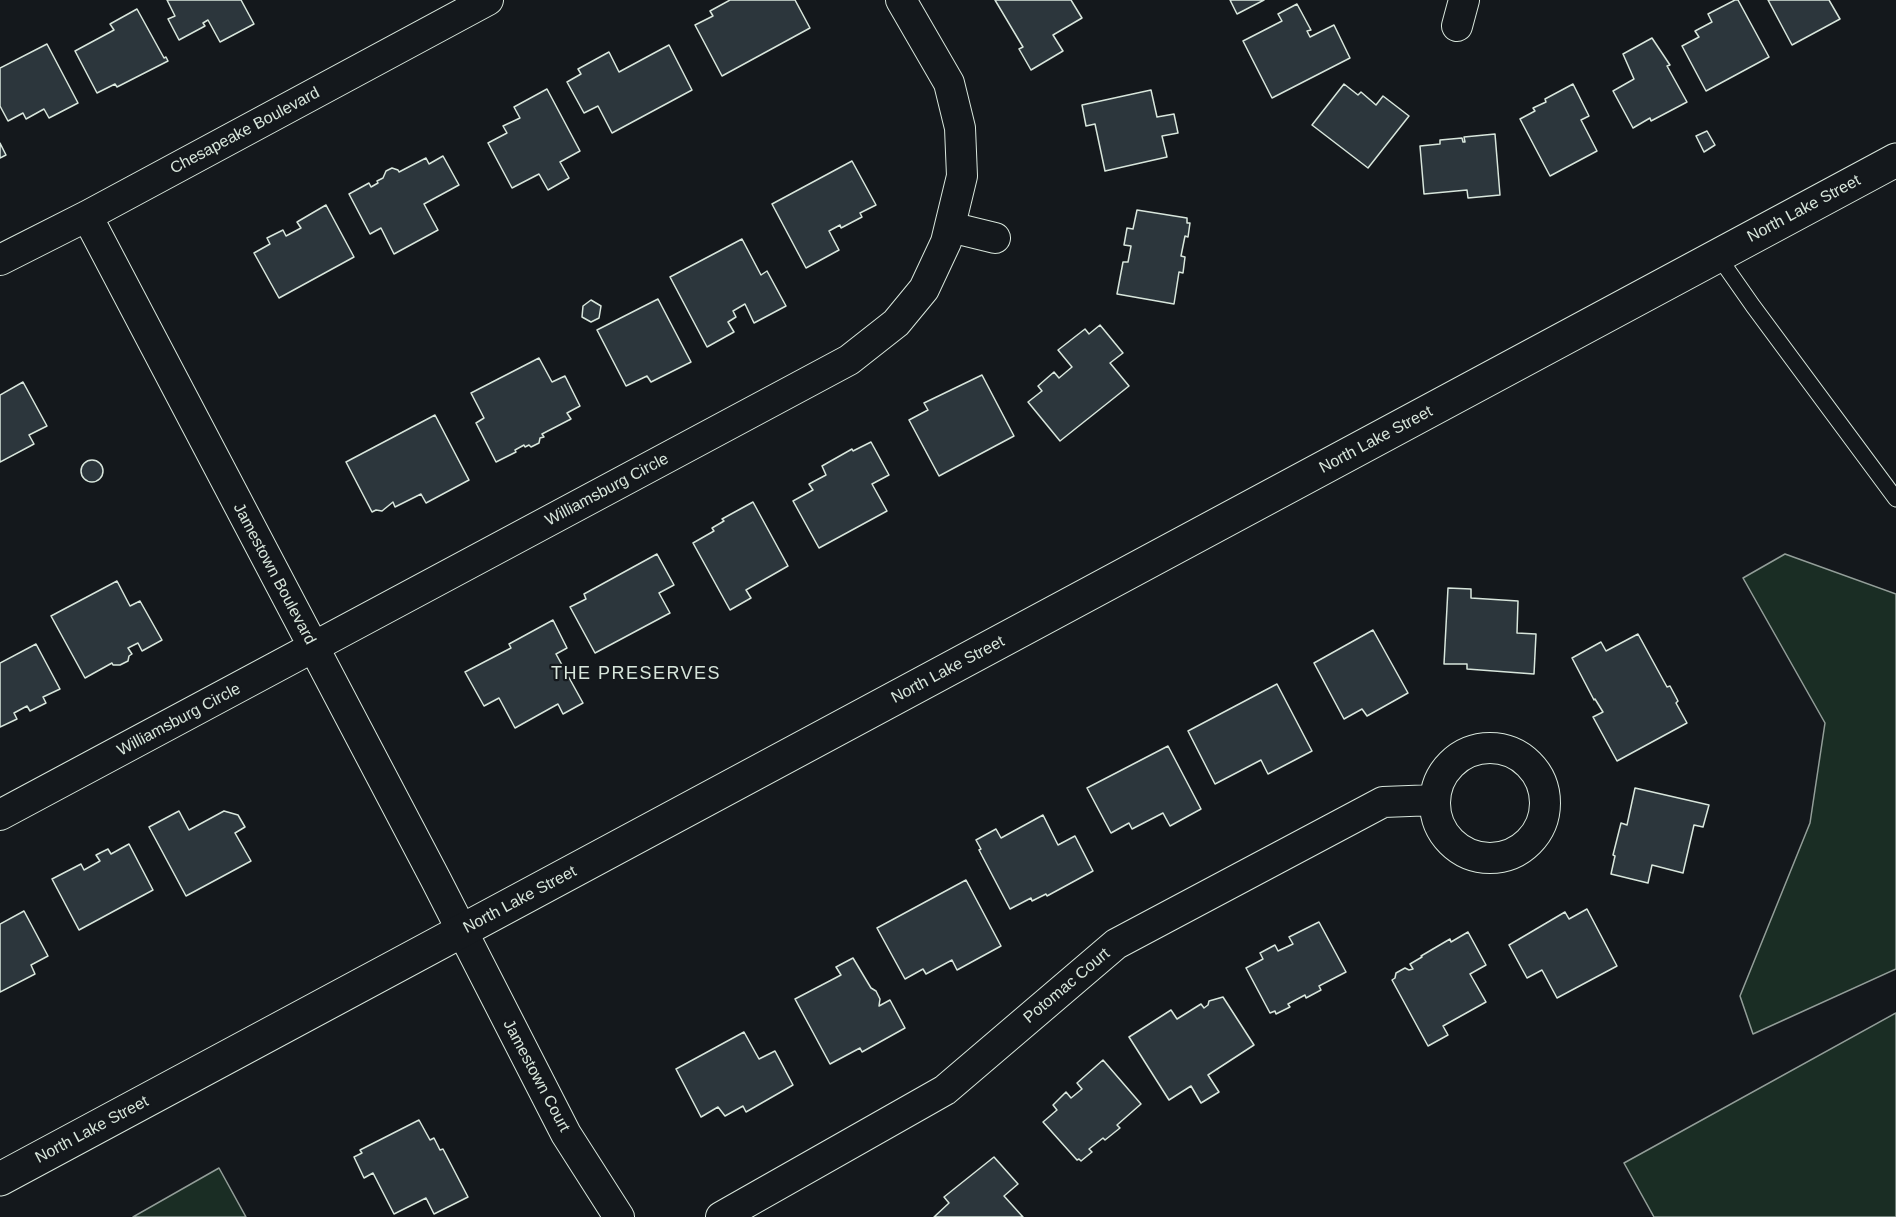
<!DOCTYPE html>
<html>
<head>
<meta charset="utf-8">
<style>
  body { margin:0 }
  canvas { display:block; background:#14181c }
</style>
</head>
<body>
<canvas width="1896" height="1217"></canvas>
<script>
const c = document.querySelector('canvas').getContext('2d');
c.lineJoin = 'round';
function paint(path, color) {
  c.fillStyle = color;
  c.fill(path, 'evenodd');
}
function trace(path, color, width, dash) {
  c.strokeStyle = color;
  c.lineWidth = width;
  c.lineCap = dash ? 'butt' : 'round';
  c.setLineDash(dash || []);
  c.stroke(path);
}
function write(font, color, halo, rows, align = 'center') {
  c.font = font + ' Helvetica,sans-serif';
  c.lineWidth = 4.5;
  c.setLineDash([]);
  c.textBaseline = 'middle';
  c.strokeStyle = halo;
  c.fillStyle = color;
  for (const [text, x, y, turn = 0] of rows) {
    c.save();
    c.translate(x, y);
    c.rotate((+turn || 0) * Math.PI / 180);
    c.textAlign = isNaN(turn) ? turn : align;
    if (halo) c.strokeText(text, 0, 0);
    c.fillText(text, 0, 0);
    c.restore();
  }
}
const green = new Path2D(`
  M1785,554L1896,594V969L1753,1034L1740,996L1810,823L1825,723L1743,578Z
  M1896,1013V1217H1654L1624,1163Z
  M219,1168L246,1217H133Z`);
paint(green, '#1a2d24');
trace(green, '#939e99', 1.5);
const building = new Path2D(`
  M167,0H241L254,24L220,42L208,20L203,23L205,26L179,40L168,19L175,16Z
  M730,0H795L810,28L722,76L695,25L713,16L710,11Z
  M995,0H1071L1082,18L1053,35L1063,51L1031,70L1019,49L1023,47Z
  M1230,0H1264L1237,14Z
  M1735,0H1738L1769,57L1706,91L1682,46L1699,37L1695,31L1712,22L1708,14Z
  M1768,0H1829L1840,19L1792,45Z
  M1297,4L1311,30L1307,31L1310,37L1334,25L1350,58L1272,98L1243,41L1282,21L1278,14Z
  M137,9L164,58L166,57L168,61L117,87L115,84L97,93L75,51L114,30L110,24Z
  M1652,38L1670,65L1667,66L1687,102L1651,121L1650,118L1633,128L1613,91L1634,79L1623,54Z
  M47,44L78,103L49,118L44,109L26,119L23,113L8,121L0,106V68Z
  M669,45L692,90L612,133L598,106L584,113L567,82L581,74L578,69L609,52L619,72Z
  M1344,84L1358,95L1361,92L1376,105L1383,96L1409,116L1368,168L1312,125Z
  M1573,84L1589,116L1581,120L1597,151L1550,176L1520,119L1535,111L1533,108L1546,102L1545,99Z
  M547,89L580,151L560,162L569,178L548,190L539,174L512,188L488,143L507,133L503,126L520,118L514,107Z
  M1151,90L1157,117L1174,114L1178,133L1162,136L1167,157L1105,171L1095,124L1086,126L1082,105Z
  M1707,131L1715,145L1704,152L1696,136Z
  M1495,134L1500,195L1468,198L1467,190L1424,194L1420,146L1440,144V140L1462,138L1463,142H1465L1464,137Z
  M0,143L6,155L0,158Z
  M443,156L459,185L424,204L438,230L394,254L381,228L370,234L349,194L369,183L371,187L378,183L377,181L383,178L386,171L392,168L398,170L399,172L426,158L429,164Z
  M852,161L876,205L860,213L862,217L841,228L840,225L829,231L839,250L806,268L772,204Z
  M326,205L354,257L279,298L254,253L270,244L267,238L283,230L286,236L301,228L297,222Z
  M1137,210L1187,218V223H1190L1188,237L1185,236L1181,256L1185,257L1183,273L1179,272L1174,304L1117,294L1123,262H1128L1131,246L1124,245L1127,228L1133,229Z
  M742,239L761,275L767,271L786,306L754,323L745,304L733,311L736,317L728,322L734,332L707,347L670,277Z
  M658,299L691,362L651,382L647,376L626,386L597,330Z
  M591,300L601,306L599,318L591,322L582,317L583,306Z
  M1100,325L1123,353L1110,363L1129,386L1060,441L1028,402L1042,391L1038,386L1054,372L1059,378L1072,367L1058,350L1085,329L1089,334Z
  M539,358L552,382L565,376L580,406L567,413L571,419L542,434L544,437L540,438L539,443L531,447L529,445L525,447L524,445L515,450L516,452L496,462L476,423L484,418L471,393Z
  M982,375L1014,436L939,476L909,420L928,410L924,403Z
  M23,382L47,426L29,435L34,444L0,462V395Z
  M435,415L469,480L426,503L421,494L395,507L393,502L382,511L376,510L372,512L346,462Z
  M871,442L889,475L872,484L887,511L819,548L793,501L813,490L809,484L826,475L822,466L852,449L853,451Z
  M81 471a11 11 0 1 1 22 0a11 11 0 1 1-22 0Z
  M753,502L788,566L746,590L751,598L730,610L693,543L714,531L712,528L724,521L722,519Z
  M657,554L674,585L659,593L670,613L595,653L570,607L586,599L584,594Z
  M117,581L130,606L140,601L162,640L142,651L138,643L128,648L132,654L129,656L128,661L120,665H113L112,663L85,678L51,616Z
  M1448,588L1471,589V598L1518,601L1517,633L1536,634L1534,674L1467,669V664H1444Z
  M553,620L567,648L556,654L583,703L563,714L558,704L515,728L499,698L484,706L465,672L511,648L509,644Z
  M1373,630L1408,693L1367,716L1362,709L1344,719L1314,663Z
  M1638,634L1667,687L1670,686L1678,701L1676,703L1687,723L1617,761L1593,717L1603,712L1595,699L1594,700L1572,658L1601,642L1606,651Z
  M36,644L60,689L43,697L46,703L30,711L27,706L14,713L17,719L0,727V663Z
  M1277,684L1312,751L1268,774L1261,760L1215,784L1188,731Z
  M1168,746L1201,809L1170,826L1163,813L1132,829L1129,823L1111,833L1087,788Z
  M1635,788L1709,805L1703,827L1694,825L1683,873L1652,865L1648,883L1611,874L1615,856L1613,855L1621,823L1627,825Z
  M179,811L189,830L224,811L238,815L245,827L235,833L251,861L186,896L149,827Z
  M1043,815L1058,845L1075,836L1093,871L1047,896L1046,894L1032,901L1031,898L1010,909L979,850L981,849L976,840L996,829L1001,838Z
  M129,844L153,890L79,930L52,879L81,864L84,870L100,861L96,855L108,849L111,854Z
  M966,880L1001,946L957,970L952,960L926,974L923,969L905,979L877,928Z
  M1587,909L1617,966L1557,998L1542,970L1527,978L1509,945L1565,912L1569,919Z
  M24,911L48,956L31,965L35,974L0,992V924Z
  M1319,922L1346,972L1319,986L1321,990L1306,998L1305,995L1288,1004L1290,1007L1276,1014L1275,1011L1270,1013L1246,968L1263,959L1260,953L1275,945L1278,951L1293,944L1289,937Z
  M1468,932L1486,965L1470,974L1486,1002L1443,1026L1448,1035L1428,1046L1392,980L1395,978L1396,973L1405,968L1409,970L1413,969L1410,964L1422,957L1421,956L1450,939L1451,942Z
  M853,958L871,988L876,991L880,999L879,1006L890,1000L905,1028L862,1052L860,1048L830,1064L795,999L841,975L836,967Z
  M1223,997L1254,1045L1208,1075L1219,1092L1201,1103L1191,1086L1169,1100L1129,1037L1171,1010L1177,1019L1201,1004L1204,1008L1208,1005L1209,1001Z
  M744,1032L759,1059L775,1051L793,1085L746,1112L743,1106L725,1116L718,1107L701,1117L676,1069Z
  M1103,1060L1141,1104L1117,1125L1120,1128L1105,1140L1103,1138L1089,1149L1092,1152L1081,1161L1079,1159L1077,1160L1043,1122L1057,1110L1053,1105L1066,1092L1071,1098L1082,1089L1077,1083Z
  M419,1120L430,1140L434,1138L440,1150L443,1149L468,1197L434,1214L426,1198L394,1214L373,1173L364,1178L354,1157L362,1153L360,1150Z
  M994,1157L1018,1184L1004,1196L1023,1217H934L949,1203L944,1197Z`);
paint(building, '#2c363c');
trace(building, '#d8e6dc', 1.5);
const lane = new Path2D(`
  M1718,256L1753,306L1896,499`);
const street = new Path2D(`
  M1457,26L1464,0
  M87,216L436,880L566,1134L619,1217
  M950,227L995,238
  M0,260L87,216L488,0
  M1435 803a55 55 0 1 1 110 0a55 55 0 1 1-110 0Z
  M0,815L849,360L896,323L924,289L946,242L962,176L960,128L949,83L901,0
  M721,1217L945,1090L1116,944L1383,802L1435,800`);
const secondary = new Path2D(`
  M0,1179L1896,160`);
trace(lane, '#d8e6dc', 17);
trace(street, '#d8e6dc', 32);
trace(secondary, '#d8e6dc', 35);
trace(lane, '#14181c', 15);
trace(street, '#14181c', 30);
trace(secondary, '#14181c', 33);
write('16px', '#d8e6dc', '#14181c', [
  ["Chesapeake Boulevard",245,131,-28],
  ["North Lake Street",1804,209,-28],
  ["North Lake Street",1376,440,-28],
  ["Williamsburg Circle",607,490,-28],
  ["Jamestown Boulevard",274,574,62],
  ["North Lake Street",948,670,-28],
  ["Williamsburg Circle",179,720,-28],
  ["North Lake Street",520,900,-28],
  ["Potomac Court",1067,986,-40],
  ["Jamestown Court",536,1076,62],
  ["North Lake Street",92,1130,-28]
]);
c.letterSpacing = '1.5px';
write('18px', '#d8e6dc', '#14181c', [
  ["THE PRESERVES",636,674]
]);
c.letterSpacing = '0px';
</script>
</body>
</html>
